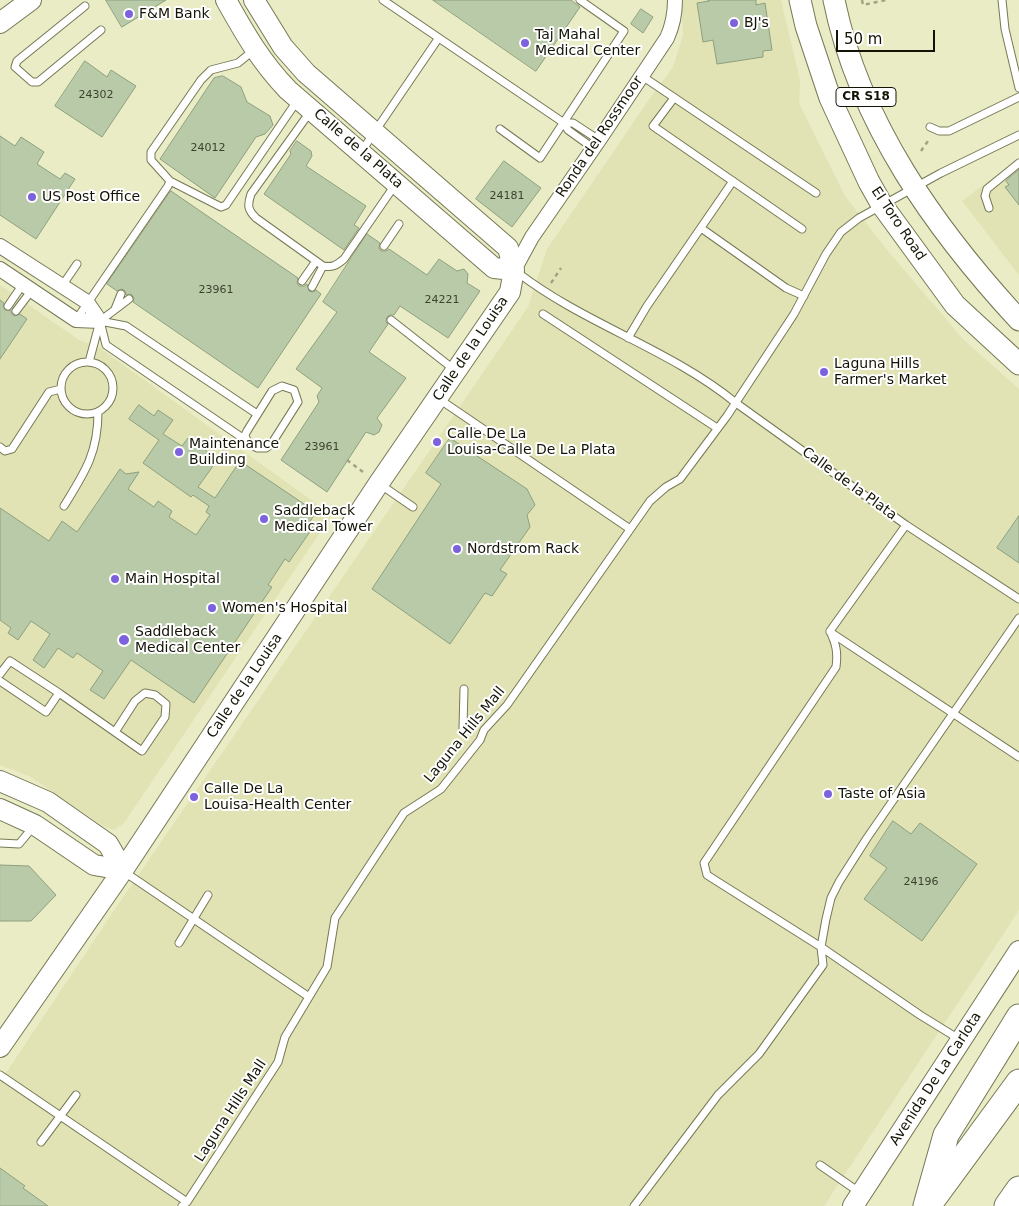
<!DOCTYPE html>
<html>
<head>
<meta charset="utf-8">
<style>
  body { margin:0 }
  #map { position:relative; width:1019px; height:1206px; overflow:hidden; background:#eaecc5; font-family:"DejaVu Sans",sans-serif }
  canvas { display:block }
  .scale { position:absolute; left:836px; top:30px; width:99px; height:22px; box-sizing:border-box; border:2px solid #141406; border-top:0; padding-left:6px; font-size:15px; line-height:18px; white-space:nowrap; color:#141406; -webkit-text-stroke:4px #fff; paint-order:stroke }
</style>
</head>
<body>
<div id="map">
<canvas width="1019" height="1206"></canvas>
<div class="scale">50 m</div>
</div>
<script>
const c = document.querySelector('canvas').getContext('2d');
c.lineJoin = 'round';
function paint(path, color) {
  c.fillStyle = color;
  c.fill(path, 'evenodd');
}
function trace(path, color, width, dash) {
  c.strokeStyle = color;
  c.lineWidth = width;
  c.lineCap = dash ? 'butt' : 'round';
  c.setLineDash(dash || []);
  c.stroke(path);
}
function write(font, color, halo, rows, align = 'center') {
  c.font = font + ' "DejaVu Sans",sans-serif';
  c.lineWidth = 4;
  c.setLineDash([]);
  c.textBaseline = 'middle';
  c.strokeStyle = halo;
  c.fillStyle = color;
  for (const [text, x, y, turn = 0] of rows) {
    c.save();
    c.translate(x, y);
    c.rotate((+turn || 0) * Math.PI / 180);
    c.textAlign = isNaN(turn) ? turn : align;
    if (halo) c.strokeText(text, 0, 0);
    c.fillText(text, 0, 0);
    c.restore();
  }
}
paint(new Path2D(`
  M681,0H781L800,80L799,103L845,196L888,251L963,339L1019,389V909L1016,915L824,1206H0V1082L115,909L528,307L547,249L650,98L673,67L683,35Z
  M1019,158V275L962,201Z
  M0,285L79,340L99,347L118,361L332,515L124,823L114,830L105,827L29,776L0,765Z`), '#e1e3b4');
const building = new Path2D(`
  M106,0H166L122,27Z
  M433,0H571L580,7L536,71Z
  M708,0H756V5L765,3L772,50L763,51V57L717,64L713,40L703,42L697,3L709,1Z
  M641,9L653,17L643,33L631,24Z
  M85,61L107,77L111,70L136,86L102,137L55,106Z
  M223,76L241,87L247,102L270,116L273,125L265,134L256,137L215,198L160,159L214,78Z
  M0,136L15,146L21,137L44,152L37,164L60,179L65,173L75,179L36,239L0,215Z
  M297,141L311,151L312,156L306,166L366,206L354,225L359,228L344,250L264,194L291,154L290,151Z
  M504,161L541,188L512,227L476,199Z
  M1019,170V205L1005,187L1009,185L1006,181Z
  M171,191L298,278L297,283L299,286H304L307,284L309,291L313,292L316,290L321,294L258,388L133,302L134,298L131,294L126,295L125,291L122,289L117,291L107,284Z
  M367,234L380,243L379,248L381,251H386L389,249L427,275L439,259L457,271L464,269L468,274L467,283L480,291L448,338L400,306L394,315H390L387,317L386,322L388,324L369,352L406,378L377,418L382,425L379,432L374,435L366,432L327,492L281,460L319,402L317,396L322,388L296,369L337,312L323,302Z
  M0,300L4,303L3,306L5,310H11V313L15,316L20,314L27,319L0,359Z
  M139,405L154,416L158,410L173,420L163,434L182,446L188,438L218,459L198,487L215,498L240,461L316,512L309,523L314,526L289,562L285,559L268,585L272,587L194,703L131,660L104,699L90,690L103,671L77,653L73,658L58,648L44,668L33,660L50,634L31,621L18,640L8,633L11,628L0,620V508L49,541L62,521L77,532L120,469L126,474L139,472L128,489L154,507L158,501L172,511L169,517L196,535L210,515L206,512L209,506L193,495L191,497L143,463L159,440L129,419Z
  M450,438L527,489L535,505L527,515L530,527L500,570L507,574L492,596L485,593L450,644L372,589L441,484L426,473Z
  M1019,516V563L997,548Z
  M893,821L911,834L920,823L977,864L922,941L864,899L887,868L870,856Z
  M0,865L29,866L56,895L31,921H0Z
  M0,1168L25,1186L23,1188L48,1206H0Z`);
paint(building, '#b8caa7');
trace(building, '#8ea07e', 1);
const lane = new Path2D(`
  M383,0L564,123L568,130L593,148
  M1002,0L1005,29L1019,88
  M85,6L17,61L15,67L32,82H38L101,30
  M254,50L238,63L211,70L201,80L151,152V160L170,181L221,207L226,205L297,101
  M642,76L816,193
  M674,98L653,126L802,229
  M310,112L251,194C247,206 248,210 256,218L323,266C332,268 337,265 344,259L395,185
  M564,123H573L599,140
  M930,127L939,131H949L1019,97
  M500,129L540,158L624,31L580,0
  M361,152L438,39
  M989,208L985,196L987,189L1019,163
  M701,228L786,288L804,296
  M384,246L399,224
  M517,272C584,324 670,349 736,403L906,525L1019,599
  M302,281L316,261
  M62,286L77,264
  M312,287L323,266
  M8,306L23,284
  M115,309L121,294
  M16,311L32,290
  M543,314L717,428
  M76,320L168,186L170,181
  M391,320L456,371
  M628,338L647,306L733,181
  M89,362L100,321L129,299
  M61 388a26 26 0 1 1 52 0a26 26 0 1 1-52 0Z
  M282,386L294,390L298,402L272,443L266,448H257L247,441L245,435L247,431L272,391Z
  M439,399L630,529
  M247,441L106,345L100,321L126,326L257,414
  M0,447L5,451L12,449L49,392L61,389
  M381,485L413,507
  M64,506C85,472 98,453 98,412
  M830,631C836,644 838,652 836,667L704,863L707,875L821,947L920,1015L959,1039
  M830,631L906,525
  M830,632L1019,757
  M0,674L10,661L59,693L46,712L0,681
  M59,693L142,751L165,717L166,704L155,695L145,693L135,701L115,732
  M463,728L464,689
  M0,843L19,844L33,827
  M123,871L309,997
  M179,943L208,895
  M0,1075L187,1202
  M41,1142L76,1095
  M820,1165L859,1192
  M182,1206L187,1202L278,1062L285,1037L327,967L335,918L404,813L441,789L480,740L484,730L507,705L650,501L666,487L680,479L727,416L794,314L826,254L841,232L859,218L941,173L1019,135
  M634,1206L718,1095L759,1054L823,965L821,947L826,919L831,898L839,882L867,838L1019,618`);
const street = new Path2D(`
  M0,246L87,302L100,321
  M0,269L76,320L100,321
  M514,270L532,237L599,140L667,38C673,25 675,14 675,0`);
const secondary = new Path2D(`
  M226,0C245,34 261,62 288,90L494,268L514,270
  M0,23L31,0
  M0,781L48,802L108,844L123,870
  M0,809L35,825L94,865L123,870
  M0,1047L123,870L379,483L510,292L514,270L508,248L306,73L283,47L254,0
  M853,1206L1019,951`);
const primary = new Path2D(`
  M800,0L806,26L830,98L869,182L882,205L955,305L1019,364
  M834,0C859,123 936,230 1019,320`);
const highway = new Path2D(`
  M933,1199L1019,1082
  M926,1206L946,1135L1019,1017
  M1007,1206L1019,1189`);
trace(lane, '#777855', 9);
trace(street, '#777855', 16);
trace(secondary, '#777855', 22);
trace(primary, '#777855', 23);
trace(highway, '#777855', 27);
trace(new Path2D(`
  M862,0L863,5L886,0
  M921,151L930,138
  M551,283L561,268
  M347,460L363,472`), '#a1a384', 2.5, [4, 4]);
trace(lane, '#fff', 7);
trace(street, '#fff', 14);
trace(secondary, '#fff', 20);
trace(primary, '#fff', 21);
trace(highway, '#fff', 25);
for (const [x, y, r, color] of [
  [129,14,5,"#7c62dd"],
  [734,23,5,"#7c62dd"],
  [525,43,5,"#7c62dd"],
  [32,197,5,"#7c62dd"],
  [824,372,5,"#7c62dd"],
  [437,442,5,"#7c62dd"],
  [179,452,5,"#7c62dd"],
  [264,519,5,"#7c62dd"],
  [457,549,5,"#7c62dd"],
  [115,579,5,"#7c62dd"],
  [212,608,5,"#7c62dd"],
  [124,640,6,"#7c62dd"],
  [828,794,5,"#7c62dd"],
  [194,797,5,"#7c62dd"]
]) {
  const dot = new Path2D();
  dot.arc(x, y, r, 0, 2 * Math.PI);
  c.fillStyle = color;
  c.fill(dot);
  trace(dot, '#fff', 2);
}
write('11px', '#3d422e', null, [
  ["24302",96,95],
  ["24012",208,148],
  ["24181",507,196],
  ["23961",216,290],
  ["24221",442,300],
  ["23961",322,447],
  ["24196",921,882]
]);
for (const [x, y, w] of [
  [866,97,60]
]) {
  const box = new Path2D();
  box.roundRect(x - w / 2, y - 9.5, w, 19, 4);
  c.fillStyle = '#fff';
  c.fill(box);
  trace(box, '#141406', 1);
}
write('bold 12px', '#141406', null, [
  ["CR S18",866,97]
]);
write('14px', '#141406', '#fff', [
  ["F&M Bank",139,14],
  ["BJ's",744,23],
  ["Taj Mahal",535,35],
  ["Medical Center",535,51],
  ["US Post Office",42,197],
  ["Laguna Hills",834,364],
  ["Farmer's Market",834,380],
  ["Calle De La",447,434],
  ["Louisa-Calle De La Plata",447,450],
  ["Maintenance",189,444],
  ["Building",189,460],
  ["Saddleback",274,511],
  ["Medical Tower",274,527],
  ["Nordstrom Rack",467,549],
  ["Main Hospital",125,579],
  ["Women's Hospital",222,608],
  ["Saddleback",135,632],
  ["Medical Center",135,648],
  ["Calle De La",204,789],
  ["Louisa-Health Center",204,805],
  ["Taste of Asia",838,794]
], 'left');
write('14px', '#141406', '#fff', [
  ["Ronda del Rossmoor",600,137,-56],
  ["Calle de la Plata",358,149,41],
  ["El Toro Road",898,224,56],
  ["Calle de la Louisa",471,349,-56],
  ["Calle de la Plata",849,484,36],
  ["Calle de la Louisa",245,686,-56],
  ["Laguna Hills Mall",465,735,-51],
  ["Avenida De La Carlota",936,1079,-57],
  ["Laguna Hills Mall",231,1111,-57]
]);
</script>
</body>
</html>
